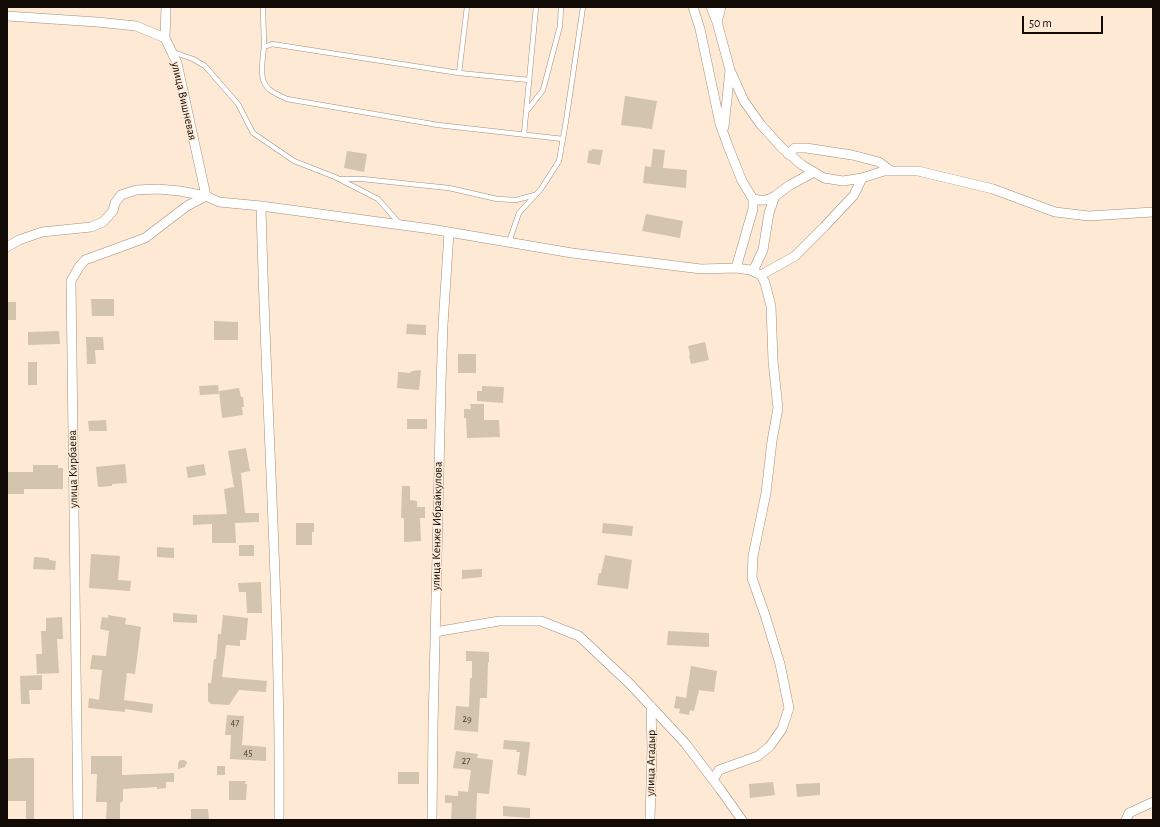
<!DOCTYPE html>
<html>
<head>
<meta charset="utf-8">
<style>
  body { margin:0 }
  #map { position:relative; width:1160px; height:827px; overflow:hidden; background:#fee9d5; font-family:"Alegreya Sans",sans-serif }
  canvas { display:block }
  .frame { position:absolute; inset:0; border:8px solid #130c06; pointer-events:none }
  .scale { position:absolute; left:1022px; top:16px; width:81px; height:18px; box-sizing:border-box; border:2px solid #130c06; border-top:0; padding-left:5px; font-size:12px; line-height:14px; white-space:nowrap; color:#130c06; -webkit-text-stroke:3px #fee9d5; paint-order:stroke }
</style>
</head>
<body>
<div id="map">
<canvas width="1160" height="827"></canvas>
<div class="frame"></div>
<div class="scale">50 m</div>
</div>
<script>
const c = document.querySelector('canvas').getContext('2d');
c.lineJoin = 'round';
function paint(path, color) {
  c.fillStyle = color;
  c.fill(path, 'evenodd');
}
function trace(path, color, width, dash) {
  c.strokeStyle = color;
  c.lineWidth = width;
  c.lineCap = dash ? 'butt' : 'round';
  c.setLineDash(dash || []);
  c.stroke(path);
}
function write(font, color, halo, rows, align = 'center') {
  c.font = font + ' "Alegreya Sans",sans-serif';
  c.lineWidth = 3;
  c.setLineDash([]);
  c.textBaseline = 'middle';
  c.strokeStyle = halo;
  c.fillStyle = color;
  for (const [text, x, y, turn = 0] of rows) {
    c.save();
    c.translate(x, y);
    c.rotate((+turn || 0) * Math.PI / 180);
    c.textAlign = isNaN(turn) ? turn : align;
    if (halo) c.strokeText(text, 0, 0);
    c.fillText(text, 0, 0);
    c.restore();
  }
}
paint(new Path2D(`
  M625,96L657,101L652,129L621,125Z
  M592,149L603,150L600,165L587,163L589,150L591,151Z
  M653,149L665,150L663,168L687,170L686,188L643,183L645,166L651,167Z
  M347,151L367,154L364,172L344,168Z
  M646,214L683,221L680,238L642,231Z
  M91,299H114V316H92Z
  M7,302H16V320H7Z
  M214,321L238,322V340H214Z
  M407,324L426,325V335L406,334Z
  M59,331L60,344L28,345V332Z
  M86,337H103L104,350H95L96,364H87Z
  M705,342L709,360L691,364L689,356L690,355L688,346Z
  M458,354H476V373H458Z
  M28,362H37V385H28Z
  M421,370L419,390L397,388L398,372L410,373L412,371Z
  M218,385L219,394L200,395L199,386Z
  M482,386L504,387L503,403L477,401V391H482Z
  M239,388L241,397H243L244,407H242L243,415L222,418L219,391Z
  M470,404H484V420H499L500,437L467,438L466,418H464V409H471Z
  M407,419H427V429H407Z
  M106,420L107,431H89L88,421Z
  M246,448L250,471L241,473L245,513H259V522L235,523L236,543H212V524L193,525V515L227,514L224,489L234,487L228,451Z
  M125,464L127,483L112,484V486L98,487L96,467Z
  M204,464L206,475L188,478L186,467Z
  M33,465H58V468H63V489H24V494H7V472H33Z
  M402,486H410V500L417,501V507H425V518H420L421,541L404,542V518H401Z
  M296,523H314V532H312V545H296Z
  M603,523L633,526L632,536L602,533Z
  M239,545H254V556H239Z
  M157,547L174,548V558L157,557Z
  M91,554L120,556L118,580L131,581L130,591L89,588Z
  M605,555L632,560L628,589L597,585L599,573H601Z
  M34,557L49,558V560L56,561L55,570L33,569Z
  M482,569V577L462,579V570Z
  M261,582L262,613H247L246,592H239L238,583Z
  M173,613L197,615V623L173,622Z
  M108,615L126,618L125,624L141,627L135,674L127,673L124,700L153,704L152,713L125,709V712L88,708L89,698L99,700L102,670L90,669L92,655L106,656L109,631L100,629L102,617L108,618Z
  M223,615L248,618L246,640H240V646L226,645L222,677L267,681L266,692L239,690L229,705L211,704L208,701V683H211L214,659H216L218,634H221Z
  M62,617L63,639H57L59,673L37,674L36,654H42L41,631H46V618Z
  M668,631L709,633V647L667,645Z
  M466,651L489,652V662H488L487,698H480L478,732L454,730L456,706L469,707L470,678H472V661H466Z
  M691,666L717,671L714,692L699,690L694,711L690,710L689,715L679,713L680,709L674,708L676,696L686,698Z
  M42,675V690H29L30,704H21L20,676Z
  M227,715L244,716L242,745L266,747V761L230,759L231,735H225Z
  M504,740L530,742L526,776L517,774L520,752H516L517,750L503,749Z
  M456,751L478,754L477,758L493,760L489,794L477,793L476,820H451L452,803H445V795L458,796V791L468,792L471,770L453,768Z
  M91,756H122V775L174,773V782H166V788L157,789V787L123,789V801L120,803V820H106L107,802H96L97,774H91Z
  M21,758H34V820H26V801H7V759Z
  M180,760H184L187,762L186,765L185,767L178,769V763Z
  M217,766H225V775H217Z
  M398,772H419V784H398Z
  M229,781H246L245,784H247L246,800H229Z
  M773,782L775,795L750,798L749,784Z
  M820,783V795L797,797L796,784Z
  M503,806L530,808V818L503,816Z
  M191,809H208L209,820H191Z`), '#d3c4ad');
const service = new Path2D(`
  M263,7L264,47
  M173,52L193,59L205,66L238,104L253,133L294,161L335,177L378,199L399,223
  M459,73L467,7
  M529,80L459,73L272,44L264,47C263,55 260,75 264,82C267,91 279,95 287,99L438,125L563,139
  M526,112L543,90L560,26L561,7
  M524,134L536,7
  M341,179H362L449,188L497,199L516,200L535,195
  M509,242L519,213L541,189L559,161L566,121L583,7`);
const minor = new Path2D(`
  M693,7L700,29L720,124L728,146L742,181L753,199V209L736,268
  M711,7L717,22L730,70L744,101L761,125L782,148L802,165L824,178L843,181L862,178L884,171H918L993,189L1055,212L1089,216L1153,212
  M7,16L97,22L136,26L165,38L177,63L206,196
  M717,22L721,7
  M165,38L166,7
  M724,127L730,70
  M788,154L795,148H806L852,155L879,162L891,171
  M753,199C762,201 767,201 775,196
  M261,206C266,411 281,615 279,820
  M7,247L19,240L42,232L91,227L103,222L113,211L115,203L121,195L136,190L158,189L180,191L206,196L219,202L261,206L431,229L572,253L701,269L736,268L750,270L761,275L765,283L771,306L773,361L778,408L772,441L766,493L753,556L752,578L765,615L780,664L789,708L782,729L770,746L758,756L719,770L713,780
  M753,271L763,250L769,213L775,196L790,185L814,172
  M761,275L795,256L824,227L854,195L862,178
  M435,632L499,621H541L579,636L630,684L685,743L720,789L742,820
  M78,820L71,281L79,267L85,260L145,238L187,206L206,196
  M432,820L433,726L441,385L443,325L449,232
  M650,820L652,749L651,706
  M1126,820L1129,813L1153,802`);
trace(service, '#a18e7c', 5.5);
trace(minor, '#a18e7c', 10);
trace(service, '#fff', 4.5);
trace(minor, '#fff', 9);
write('10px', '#433a30', null, [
  ["29",467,719],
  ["47",235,723],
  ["45",248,753],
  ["27",466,761]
]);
write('12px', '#130c06', '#fee9d5', [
  ["улица Вишневая",184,101,77],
  ["улица Кирбаева",73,469,-91],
  ["улица Кенже Ибрайкулова",437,526,-89],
  ["улица Агадыр",651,763,-89]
]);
</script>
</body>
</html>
